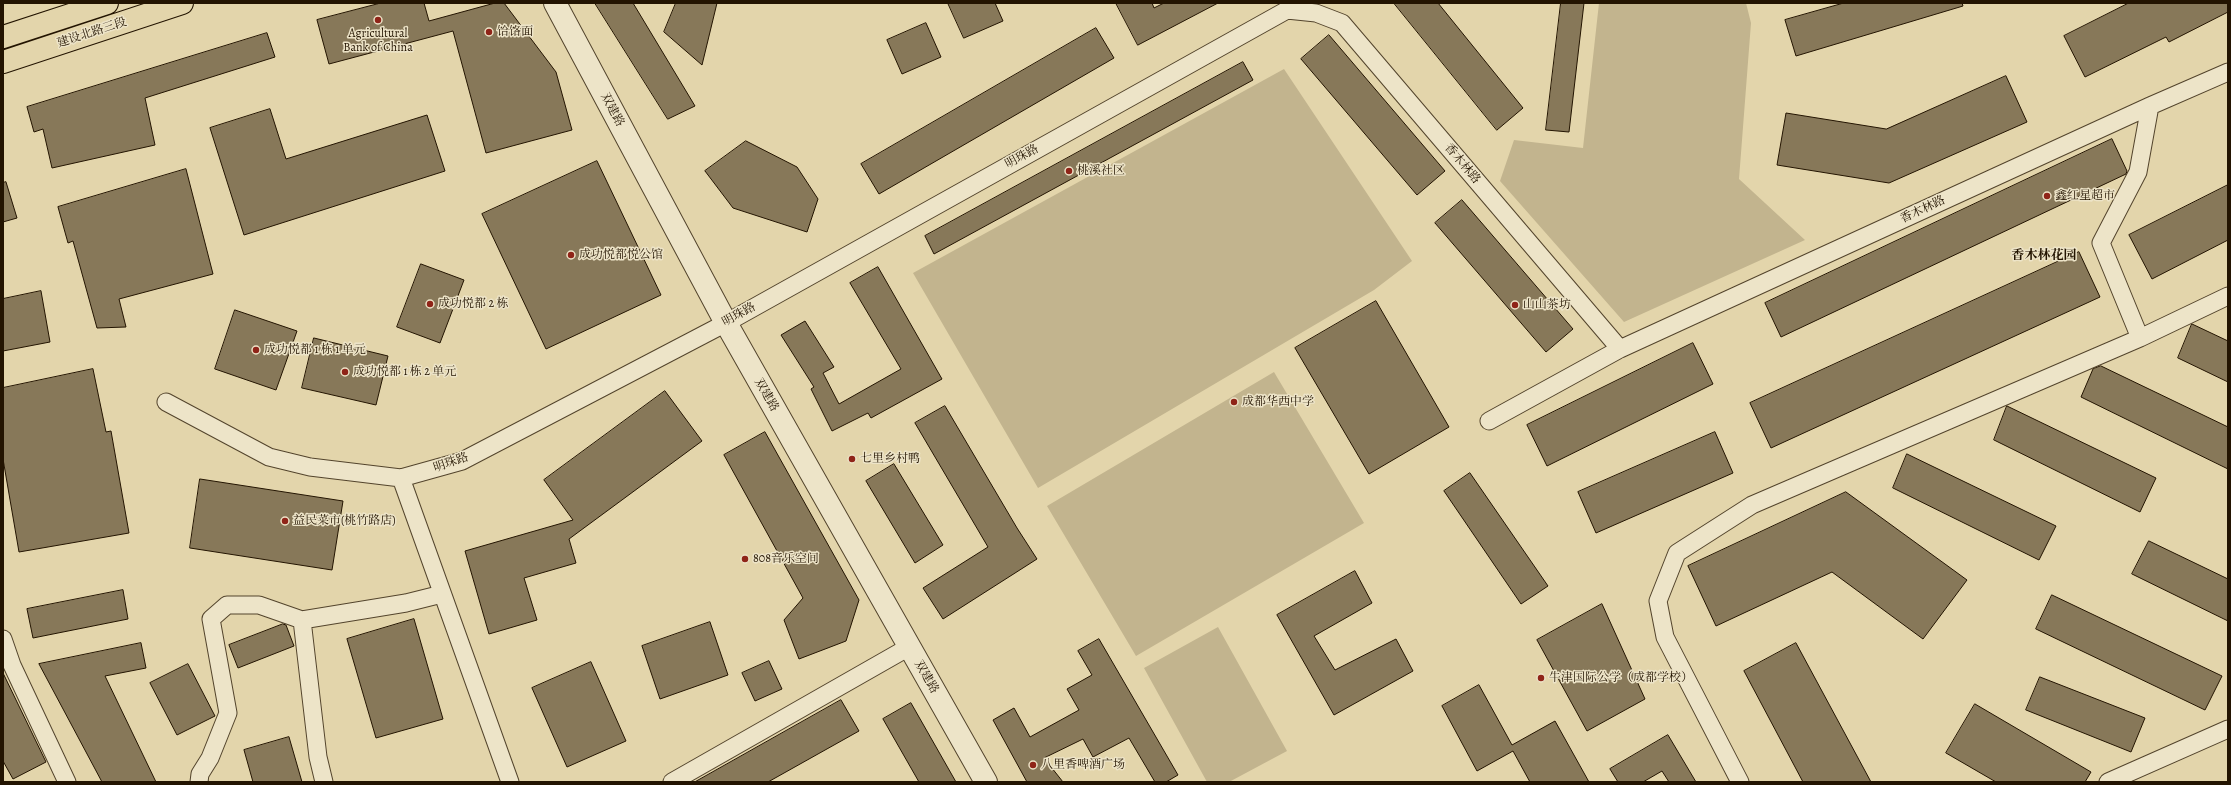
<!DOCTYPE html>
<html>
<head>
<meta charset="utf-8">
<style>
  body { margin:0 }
  #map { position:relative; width:2231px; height:785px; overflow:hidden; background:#e3d5ab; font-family:Alegreya,serif }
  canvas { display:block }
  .frame { position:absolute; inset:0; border:4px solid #231401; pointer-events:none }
</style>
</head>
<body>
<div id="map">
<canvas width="2231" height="785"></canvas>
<div class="frame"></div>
</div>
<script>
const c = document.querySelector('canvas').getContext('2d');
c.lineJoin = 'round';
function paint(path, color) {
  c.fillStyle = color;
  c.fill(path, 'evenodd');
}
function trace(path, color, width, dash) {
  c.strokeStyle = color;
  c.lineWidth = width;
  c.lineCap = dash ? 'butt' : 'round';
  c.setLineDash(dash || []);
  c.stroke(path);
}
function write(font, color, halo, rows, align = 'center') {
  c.font = font + ' Alegreya,"Noto Serif SC",serif';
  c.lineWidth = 3;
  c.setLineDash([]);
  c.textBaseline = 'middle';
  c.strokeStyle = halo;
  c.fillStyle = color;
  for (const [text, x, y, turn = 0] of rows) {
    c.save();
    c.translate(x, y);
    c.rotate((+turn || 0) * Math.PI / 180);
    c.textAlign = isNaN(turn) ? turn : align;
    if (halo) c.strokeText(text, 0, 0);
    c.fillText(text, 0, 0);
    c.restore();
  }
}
paint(new Path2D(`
  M1599,3H1746L1751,23L1739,179L1805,240L1624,322L1500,181L1514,140L1583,148Z
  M1284,69L1412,261L1374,290L1038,488L913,273Z
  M1274,372L1364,523L1136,656L1047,506Z
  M1218,627L1287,751L1229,782H1207L1144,668Z`), '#c2b48e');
const building = new Path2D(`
  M381,3H424L429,21L495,3H504L556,72L572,130L486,153L453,31L329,64L317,20Z
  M595,3H633L695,106L668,119Z
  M676,3H717L702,65L664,32Z
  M948,3H995L1003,21L964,38Z
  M1116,3H1152L1154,8L1164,3H1218L1138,45Z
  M1394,3H1438L1523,108L1497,130Z
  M1561,3H1584L1569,132L1546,130Z
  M1844,3H1962L1963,6L1796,56L1785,20Z
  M2129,3H2228V12L2169,42L2166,37L2085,77L2064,36Z
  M926,23L941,57L902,74L887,40Z
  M1096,28L1114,58L879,194L861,164Z
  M267,33L275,57L145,98L155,145L52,168L43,129L34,132L27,107Z
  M1329,35L1445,171L1417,195L1301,59Z
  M1243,62L1253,80L934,254L925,236Z
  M2006,76L2027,122L1889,183L1777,165L1786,113L1886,129Z
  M270,109L286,159L427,115L445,171L244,235L210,128Z
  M2112,139L2127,171L2126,174L1781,337L1765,303Z
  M746,141L797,167L818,199L807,232L733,208L705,171Z
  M597,161L661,295L546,349L482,214Z
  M186,169L213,274L119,299L126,327L97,328L73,241L68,243L58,207Z
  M6,182L17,218L3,222V183Z
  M2228,185V240L2152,279L2129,235Z
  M1462,200L1573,329L1546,352L1435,223Z
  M2079,252L2100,297L1771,448L1750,403Z
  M421,264L464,280L440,343L397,327Z
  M878,267L942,379L871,418L868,413L832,431L811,389L814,387L781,335L805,321L834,367L823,373L839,404L901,369L850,283Z
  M41,291L50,342L3,351V299Z
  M1376,301L1449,427L1369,474L1295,348Z
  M235,310L297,331L276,390L215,369Z
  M2192,324L2228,341V382L2178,358Z
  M314,338L388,356L376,405L302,388Z
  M1693,343L1713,384L1547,466L1527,425Z
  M2101,366L2228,427V469L2081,397L2093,369Z
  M93,369L106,432L111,431L129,533L19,552L3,459V388Z
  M665,391L702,441L569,539L576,563L524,578L537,620L489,634L465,551L573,520L544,480Z
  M945,406L1017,528L1037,559L943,619L923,588L988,547L915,423Z
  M2007,406L2156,478L2140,512L1994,440Z
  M765,432L859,600L846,641L799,659L784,620L803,598L724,455Z
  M1715,432L1733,473L1596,533L1578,492Z
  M1907,454L2056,526L2039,560L1893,488Z
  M894,464L943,545L915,563L866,481Z
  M1470,473L1548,586L1521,604L1444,491Z
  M200,479L343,501L332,570L190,548Z
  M1846,492L1967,580L1923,639L1832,572L1716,626L1688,566Z
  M2149,541L2228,579V621L2132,574Z
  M1355,571L1372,603L1314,636L1335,670L1396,639L1413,671L1334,715L1277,615Z
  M123,590L128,619L33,638L27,609Z
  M2052,595L2222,676L2205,710L2036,629Z
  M1602,604L1645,699L1587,731L1537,640Z
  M414,619L443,719L376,738L347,639Z
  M710,622L728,675L660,699L642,646Z
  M283,624L286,625L294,646L238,668L229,645Z
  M1099,639L1178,775L1166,782H1155L1129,738L1093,757L1083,739L1044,758L1063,782H1027L993,720L1014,708L1030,737L1079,710L1067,689L1092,675L1078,651Z
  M141,643L146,668L105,676L156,782H102L39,664Z
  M1796,643L1871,782H1803L1744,671Z
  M769,661L782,689L755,701L742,673Z
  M591,662L626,741L567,767L532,688Z
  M188,664L215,716L177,735L150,683Z
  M3,673L46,762L13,779L3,761Z
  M2040,677L2145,718L2131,752L2026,710Z
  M1479,685L1512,745L1555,721L1589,782H1530L1513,751L1477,771L1442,706Z
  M841,700L859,731L768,782H695Z
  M911,703L956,782H919L883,719Z
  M1975,704L2091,772L2085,782H1996L1946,753Z
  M1668,735L1696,782H1669L1662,771L1643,782H1618L1610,769Z
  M289,737L302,782H253L244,750Z`);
paint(building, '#877859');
trace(building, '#231401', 1);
const minor = new Path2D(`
  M2140,338L2101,243L2138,172L2150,106
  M166,402L269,457L310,467L401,478L462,461L726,323L1287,10L1316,13L1342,23L1620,349
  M1489,421L1620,349L2150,106L2228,72
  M401,478L510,782
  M302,620L406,603L442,594
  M3,639L12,665L67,782
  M199,782L200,774L210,758L228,713L211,619L227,605H259L302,620L318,757L324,782
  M672,782L909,647
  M1740,782L1665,637L1658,601L1677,553L1752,505L2140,338L2228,296
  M2108,782L2228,729`);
const tertiary = new Path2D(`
  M555,3L726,323L986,782`);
const primary = new Path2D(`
  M3,37L107,3
  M3,62L182,3`);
trace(minor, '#53442c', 19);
trace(tertiary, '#53442c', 24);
trace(primary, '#231401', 24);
trace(minor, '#ede4c8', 17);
trace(tertiary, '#ede4c8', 22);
trace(primary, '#e3d5ab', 22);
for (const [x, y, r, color] of [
  [378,20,4,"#8f2418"],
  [489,32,4,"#8f2418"],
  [1069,171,4,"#8f2418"],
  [2047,196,4,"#8f2418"],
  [571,255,4,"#8f2418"],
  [430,304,4,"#8f2418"],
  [1515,305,4,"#8f2418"],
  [256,350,4,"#8f2418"],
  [345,372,4,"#8f2418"],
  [1234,402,4,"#8f2418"],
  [852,459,4,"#8f2418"],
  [285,521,4,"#8f2418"],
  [745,559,4,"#8f2418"],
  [1541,678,4,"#8f2418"],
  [1033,765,4,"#8f2418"]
]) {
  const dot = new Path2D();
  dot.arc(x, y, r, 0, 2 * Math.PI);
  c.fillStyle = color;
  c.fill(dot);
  trace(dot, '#ede4c8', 1.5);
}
write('12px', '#231401', '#ede4c8', [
  ["饸饹面",497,32],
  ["Agricultural",378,34,"center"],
  ["Bank of China",378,48,"center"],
  ["桃溪社区",1077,171],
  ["鑫红星超市",2055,196],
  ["成功悦都悦公馆",579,255],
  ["成功悦都 2 栋",438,304],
  ["山山茶坊",1523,305],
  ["成功悦都 1 栋 1 单元",264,350],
  ["成功悦都 1 栋 2 单元",353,372],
  ["成都华西中学",1242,402],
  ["七里乡村鸭",860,459],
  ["益民菜市(桃竹路店)",293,521],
  ["808音乐空间",753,559],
  ["牛津国际公学（成都学校）",1549,678],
  ["八里香啤酒广场",1041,765]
], 'left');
write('12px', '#231401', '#ede4c8', [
  ["建设北路三段",92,33,-18],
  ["双建路",612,110,62],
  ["明珠路",1022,157,-29],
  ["香木林路",1462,164,50],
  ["香木林路",1923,210,-25],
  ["明珠路",739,315,-29],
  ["双建路",766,395,60],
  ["明珠路",451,463,-19],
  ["双建路",926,677,60]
]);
write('bold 13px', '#231401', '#ede4c8', [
  ["香木林花园",2044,256]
]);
</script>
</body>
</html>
